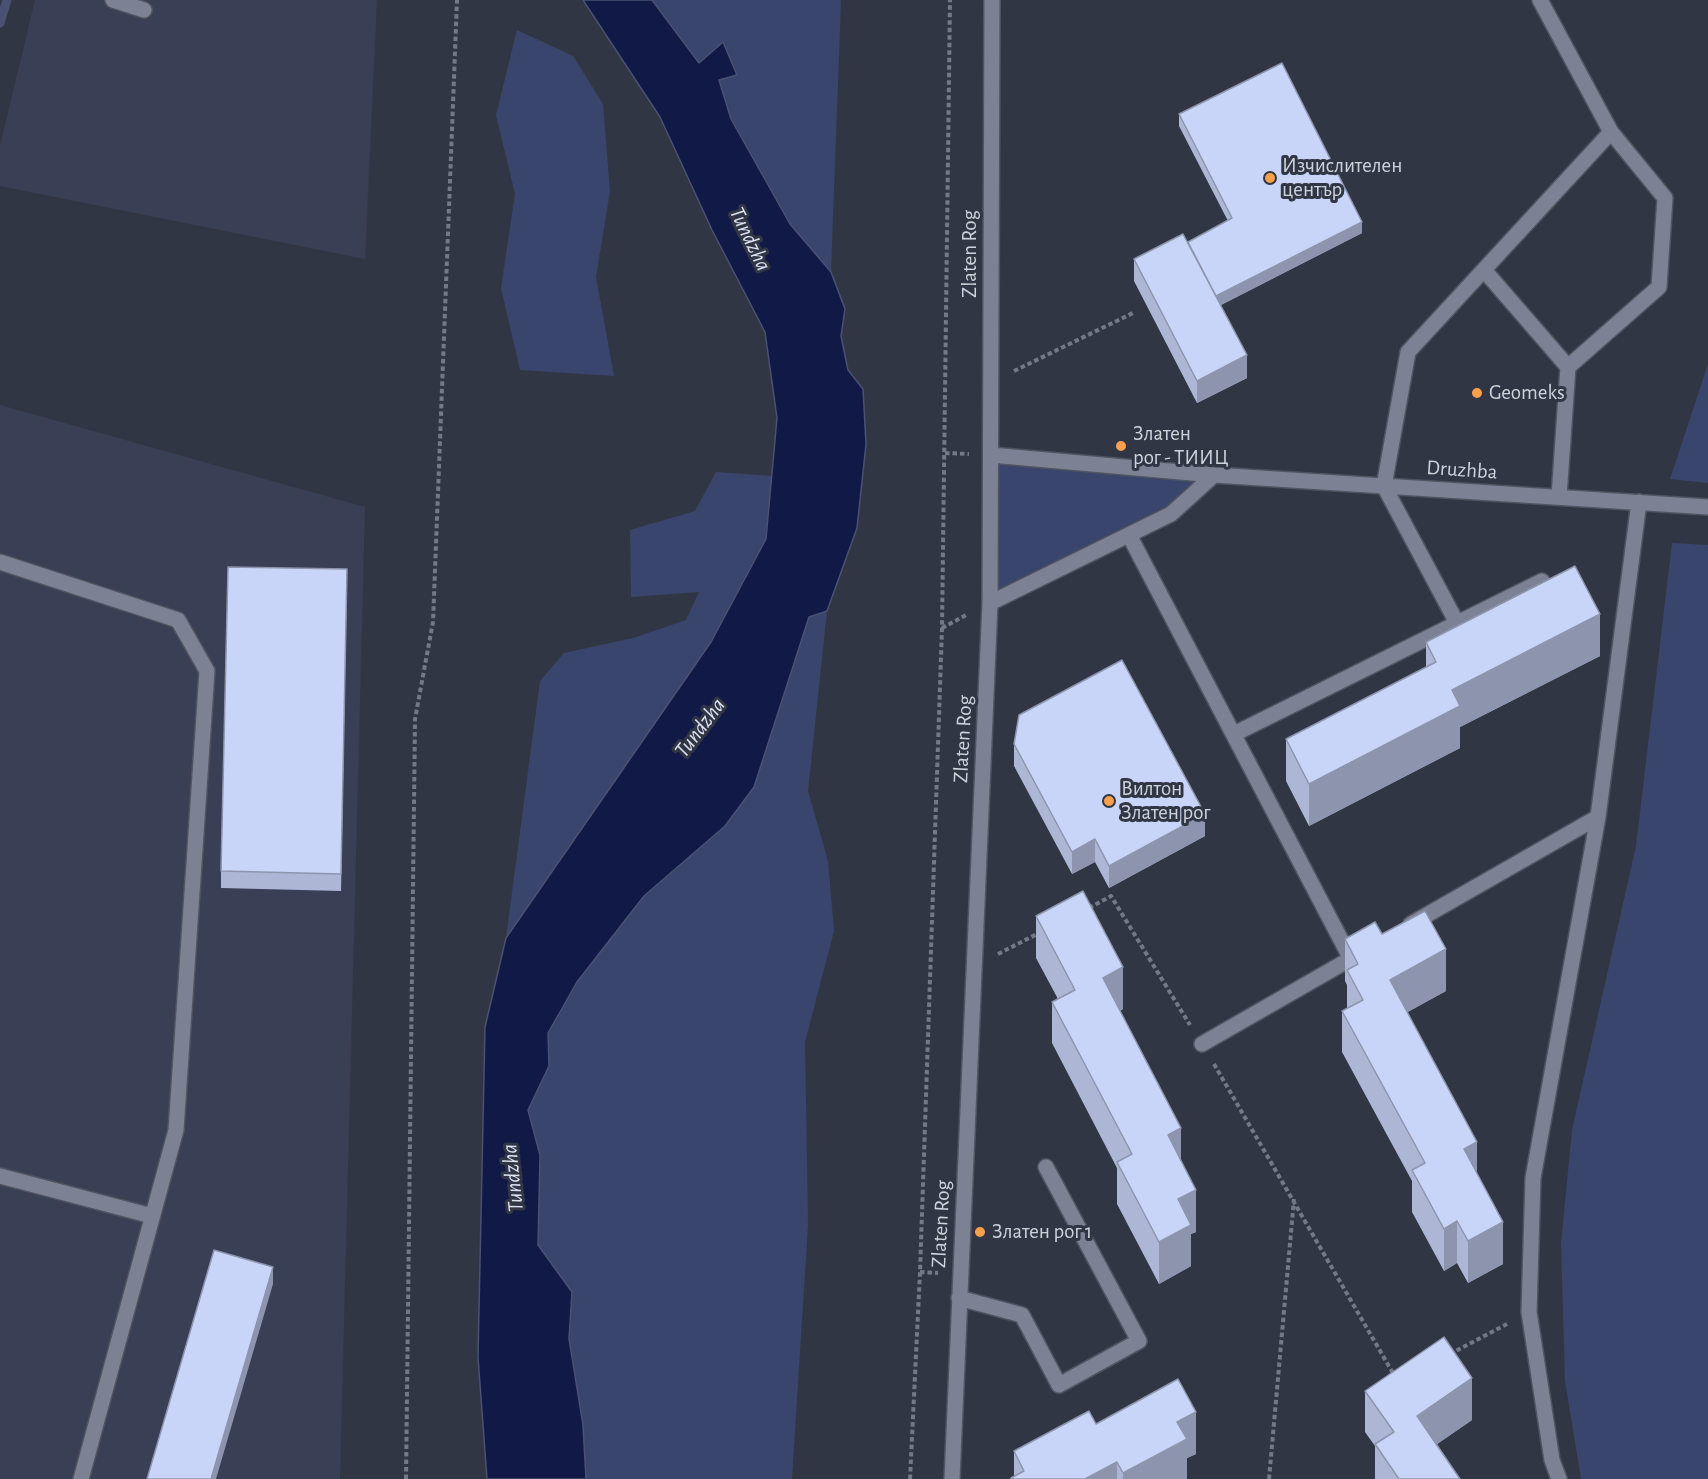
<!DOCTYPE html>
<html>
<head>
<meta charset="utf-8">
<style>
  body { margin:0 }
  canvas { display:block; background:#313645 }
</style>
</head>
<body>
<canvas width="1708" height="1479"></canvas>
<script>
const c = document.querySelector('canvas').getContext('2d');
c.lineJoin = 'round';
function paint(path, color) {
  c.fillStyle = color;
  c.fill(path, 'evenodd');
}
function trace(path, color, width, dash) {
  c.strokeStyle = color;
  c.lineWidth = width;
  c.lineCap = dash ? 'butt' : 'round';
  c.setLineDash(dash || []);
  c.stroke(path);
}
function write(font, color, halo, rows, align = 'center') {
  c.font = font + ' "Alegreya Sans",sans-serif';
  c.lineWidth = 6;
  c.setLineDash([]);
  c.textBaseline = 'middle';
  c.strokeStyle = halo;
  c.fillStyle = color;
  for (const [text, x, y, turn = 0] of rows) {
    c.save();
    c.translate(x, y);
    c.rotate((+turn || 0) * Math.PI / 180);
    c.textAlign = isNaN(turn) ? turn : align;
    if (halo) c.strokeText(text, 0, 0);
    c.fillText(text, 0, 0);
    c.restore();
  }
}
paint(new Path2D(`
  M35,0H377L365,259L0,186V146Z
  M0,405L365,507L340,1479H0Z`), '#393f54');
paint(new Path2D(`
  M652,0H841L831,272L790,224L731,119L719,80L737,75L723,42L699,63Z
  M517,30L573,56L603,104L610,191L596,277L614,376L520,370L501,288L515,194L496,115Z
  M1708,364V483L1670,479L1707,367Z
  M991,455L1214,475L1171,514L990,603Z
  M716,472L772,476L766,539L711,642L506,938L540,681L564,653L633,638L686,620L699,592L631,597L630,530L695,511Z
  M1672,543L1708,545V1479H1581L1565,1380L1561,1244L1572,1130L1636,846Z
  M827,611L808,791L828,861L834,931L805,1042L808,1225L792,1479H586L583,1425L569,1339L572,1292L538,1245L540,1155L528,1110L549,1066L548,1033L577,982L644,896L725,826L754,787L809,617Z`), '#39456c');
const water = new Path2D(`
  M583,0H652L699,63L723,42L737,75L719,80L731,119L790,224L831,272L845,309L841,336L848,370L863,389L866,444L857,528L827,611L809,617L754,787L725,826L644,896L577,982L548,1033L549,1066L528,1110L540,1155L538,1245L572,1292L569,1339L583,1425L586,1479H487L478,1357L485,1027L506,938L711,642L766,539L777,418L765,332L712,230L660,117Z`);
paint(water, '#111a47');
trace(water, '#4a5173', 1.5);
trace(new Path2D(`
  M0,23L7,0`), '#4a5173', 9);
const minor = new Path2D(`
  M113,0L144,10
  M1484,270L1568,367
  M991,455L1214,475L1708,507
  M1559,497L1568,367L1659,287L1665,198L1611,132
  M1129,535L1351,959
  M0,562L178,620L207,671L176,1130L81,1479
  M990,603L1171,514L1214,475
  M1457,623L1384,486L1408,352L1611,132L1540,0
  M1234,734L1542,581
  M1411,924L1598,817
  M1202,1044L1359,954
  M0,1176L152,1216
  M959,1298L1022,1315L1059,1385L1139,1341L1046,1167
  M952,1479L990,603L992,0
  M1559,1479L1552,1460L1529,1312L1533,1178L1598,817L1639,502`);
trace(minor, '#4f5460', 18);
trace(new Path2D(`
  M1014,371L1135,312
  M945,453L969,454
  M942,628L968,614
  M1089,908L1111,896L1190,1025
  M998,954L1039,933
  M1214,1064L1394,1375
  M920,1272L938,1273
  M1450,1354L1507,1324
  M406,1479L415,719L433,622L457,0
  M910,1479L920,1272L942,628L950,0
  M1269,1479L1294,1199`), '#747985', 4, [4.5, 3]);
trace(minor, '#7c8294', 15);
paint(new Path2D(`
  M1179,114L1362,233L1221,305L1247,378L1197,403L1134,281V259L1188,242L1228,221L1179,126Z
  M347,569L341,891L221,888V871Z
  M1426,642L1600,656L1460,727V748L1309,826L1286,781V739L1426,667Z
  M1014,744L1205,836L1109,888L1095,862L1072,874L1014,766Z
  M1036,916L1123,1009L1120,1011L1181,1160L1196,1232L1191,1234V1266L1159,1284L1117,1204V1168L1052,1043V1002L1058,999L1036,958Z
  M1382,934L1446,991L1407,1012L1477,1173L1503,1264L1468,1283L1457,1263L1444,1271L1412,1212V1181L1342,1052V1011L1347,1008V985L1345,981V939Z
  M1365,1391L1472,1420L1437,1444L1460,1479H1375V1446L1365,1432Z
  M1096,1424L1196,1454L1187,1458V1479H1011V1478L1014,1476V1451Z`), '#adb7d5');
paint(new Path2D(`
  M1362,222V233L1211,310V298Z
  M1247,355V378L1197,403V381Z
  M1600,614V656L1460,727V748L1309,826V784L1452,690Z
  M1205,814V836L1109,888V866Z
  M1095,839V862L1072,874V852Z
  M1446,949V991L1390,1022V980Z
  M1123,967V1009L1103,1020V978Z
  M1181,1128V1170L1168,1135Z
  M1477,1142V1184L1464,1149Z
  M1196,1190V1232L1191,1234V1266L1159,1284V1242L1178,1199Z
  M1457,1221V1263L1444,1271V1229Z
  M1503,1222V1264L1468,1283V1241Z
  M273,1267V1284L216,1479H211Z
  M1472,1378V1420L1417,1458V1416Z
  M1196,1412V1454L1187,1458V1479H1123V1473L1177,1422Z
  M1117,1462V1479H1085Z`), '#8d95ae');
const building = new Path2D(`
  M1282,63L1362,222L1216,296L1188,242L1232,218L1179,114Z
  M1183,234L1247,355L1197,381L1134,259Z
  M1575,566L1600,614L1452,690L1460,706L1309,784L1286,739L1436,662L1426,642Z
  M228,567L347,569L341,874L221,871Z
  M1122,660L1205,814L1109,866L1095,839L1072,852L1014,744L1019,715Z
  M1083,891L1123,967L1103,978L1181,1128L1168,1135L1196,1190L1178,1199L1191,1225L1159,1242L1117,1162L1132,1154L1052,1002L1075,990L1036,916Z
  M1425,911L1446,949L1390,980L1477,1142L1464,1149L1503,1222L1468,1241L1457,1221L1444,1229L1412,1170L1425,1163L1342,1011L1363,1000L1347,970L1358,964L1345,939L1375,922L1382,934Z
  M214,1250L273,1267L211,1479H147Z
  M1444,1337L1472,1378L1417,1416L1460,1479H1399L1375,1444L1394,1432L1365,1391Z
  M1178,1379L1196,1412L1177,1422L1187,1439L1123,1473L1117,1462L1085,1479H1011V1478L1024,1471L1014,1451L1089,1411L1096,1424Z`);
paint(building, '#c9d5f8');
trace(building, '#8d95ae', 1.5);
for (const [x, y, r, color] of [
  [1270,178,6,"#f9a04d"],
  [1477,393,6,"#f9a04d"],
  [1121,446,6,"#f9a04d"],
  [1109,801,6,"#f9a04d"],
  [980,1232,6,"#f9a04d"]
]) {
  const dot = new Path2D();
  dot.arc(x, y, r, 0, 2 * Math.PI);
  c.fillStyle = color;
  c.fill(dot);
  trace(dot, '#313645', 2);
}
write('21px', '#ced2db', '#313645', [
  ["Изчислителен",1282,166],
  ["център",1282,190],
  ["Geomeks",1489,393],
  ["Златен",1133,434],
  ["рог - ТИИЦ",1133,458],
  ["Вилтон",1121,789],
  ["Златен рог",1121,813],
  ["Златен рог 1",992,1232]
], 'left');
write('21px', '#ced2db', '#313645', [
  ["Zlaten Rog",970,254,-90],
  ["Druzhba",1462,470,4],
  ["Zlaten Rog",963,739,-87],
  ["Zlaten Rog",941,1224,-87]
]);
write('italic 22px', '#dde3f3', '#313645', [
  ["Tundzha",750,239,64],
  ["Tundzha",700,728,-53],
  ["Tundzha",513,1178,-96]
]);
</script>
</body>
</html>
